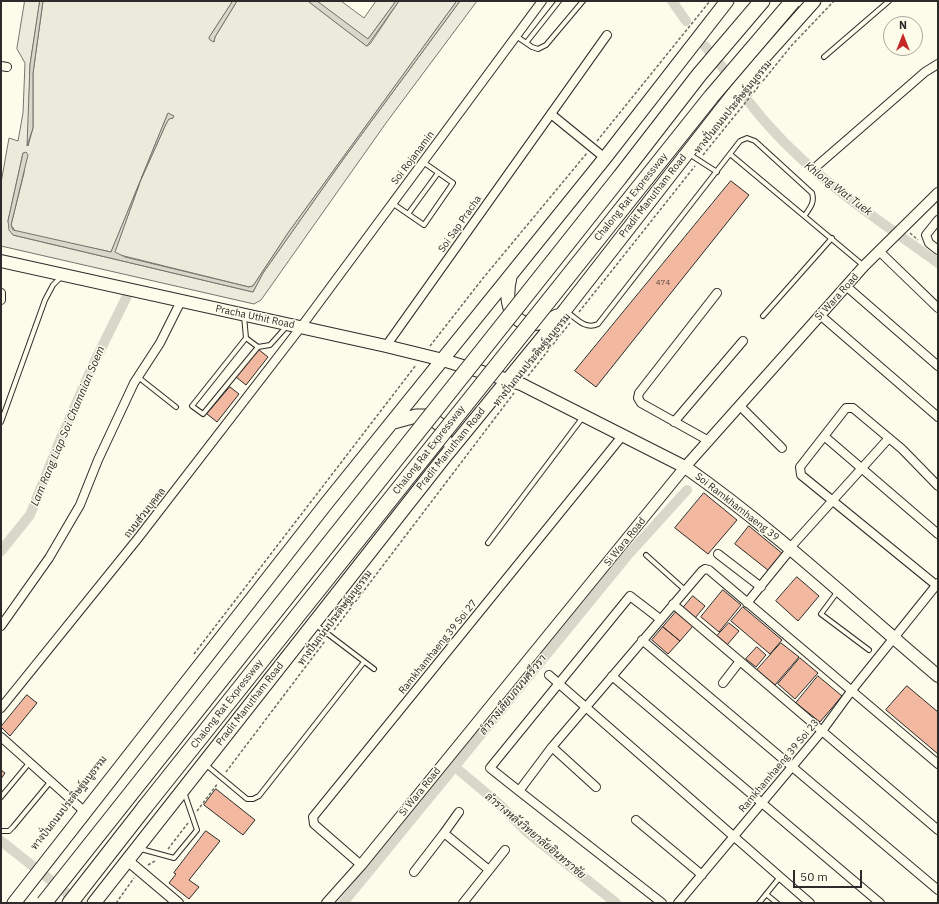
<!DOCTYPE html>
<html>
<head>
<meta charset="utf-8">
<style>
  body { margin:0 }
  #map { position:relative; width:939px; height:904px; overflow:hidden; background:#fdfbea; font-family:"IBM Plex Sans",sans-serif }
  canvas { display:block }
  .frame { position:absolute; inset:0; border:2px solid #2b2b2b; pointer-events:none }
  .north { position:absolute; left:883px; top:16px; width:40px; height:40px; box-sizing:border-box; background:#fdfbea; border:1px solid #a9a89e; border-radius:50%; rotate:0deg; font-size:11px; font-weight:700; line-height:16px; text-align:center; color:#2b2b2b }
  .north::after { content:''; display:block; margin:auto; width:14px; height:18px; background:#c62828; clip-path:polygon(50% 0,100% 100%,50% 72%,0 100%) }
  .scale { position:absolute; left:793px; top:870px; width:69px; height:18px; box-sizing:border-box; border:2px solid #2b2b2b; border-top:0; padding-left:5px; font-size:12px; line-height:14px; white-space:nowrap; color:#2b2b2b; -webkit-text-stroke:3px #fdfbea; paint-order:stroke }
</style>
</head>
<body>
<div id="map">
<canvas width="939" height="904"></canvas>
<div class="frame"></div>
<div class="north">N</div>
<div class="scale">50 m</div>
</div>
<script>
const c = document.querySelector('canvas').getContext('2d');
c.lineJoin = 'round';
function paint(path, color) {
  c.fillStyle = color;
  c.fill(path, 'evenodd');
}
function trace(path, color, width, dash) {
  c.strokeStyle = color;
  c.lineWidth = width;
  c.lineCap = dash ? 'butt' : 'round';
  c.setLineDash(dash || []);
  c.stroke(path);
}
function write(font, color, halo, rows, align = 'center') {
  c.font = font + ' "IBM Plex Sans",Sarabun,sans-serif';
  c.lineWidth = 3;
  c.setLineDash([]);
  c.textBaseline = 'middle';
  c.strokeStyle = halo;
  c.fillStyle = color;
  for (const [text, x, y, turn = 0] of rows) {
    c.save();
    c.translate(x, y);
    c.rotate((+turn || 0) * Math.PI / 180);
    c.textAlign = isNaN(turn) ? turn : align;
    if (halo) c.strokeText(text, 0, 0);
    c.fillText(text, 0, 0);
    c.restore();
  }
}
const green = new Path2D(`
  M25,1H40L30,65L28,146L33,128V73L43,1H233L209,38L214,42L215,37L237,1H308L367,46L370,44L399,1H457L288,233L253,286L249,287L116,254L114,252L116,248L139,185L111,252L16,232L11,225L24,173L23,153L8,221L13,235L253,292L263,273L342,161L460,1H477L386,123L261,300L254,304L1,246V183L9,138L18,141L23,113L25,63L17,49ZM168,114L173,118H169L166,124L142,177Z
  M317,1H341L364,18L376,1H396L368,39Z`);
paint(green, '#ecebdb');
trace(green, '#74746e', 1);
const water = new Path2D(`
  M40,1H43L33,73V128L27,146L30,65Z
  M233,1H237L215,37L214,42L210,40L209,38Z
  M308,1H317L368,39L396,1H399L367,46Z
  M457,1H460L342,161L263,273L253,292L13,235L9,230L8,221L23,153L26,152L28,155L11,225L13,230L111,252L168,113L174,116L173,118L169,119L166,124L140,182L115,252L125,257L249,287L253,286L288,233Z`);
paint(water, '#d8d7c9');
trace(water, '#74746e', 1);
trace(new Path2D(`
  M672,1L686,21
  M705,46L732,79
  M749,102C801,170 869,213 938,263
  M1,551L30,515L58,445L93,365L127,296
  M455,767L498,803L527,832L616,903
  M1,841L78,902
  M343,903L627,556L687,490`), '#d8d7c9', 10);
const building = new Path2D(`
  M731,181L749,195L596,387L575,371Z
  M258,349L268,357L246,385L236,377Z
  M230,387L239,394L217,422L207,414Z
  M704,493L737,520L708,554L675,528Z
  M749,526L783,554L769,571L735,544Z
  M797,577L819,596L798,621L776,601Z
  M723,590L741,605L719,632L701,617Z
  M693,596L705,606L695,618L683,608Z
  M743,607L782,640L770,654L731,621Z
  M676,612L693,626L680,641L663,627Z
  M729,623L739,631L727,645L717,636Z
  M663,627L680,641L668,654L652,640Z
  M781,643L799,657L775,685L757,670Z
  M757,647L766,655L756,667L746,659Z
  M800,658L818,673L795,699L778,684Z
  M818,676L842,696L820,722L796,703Z
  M907,686L938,712V754L886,710Z
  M27,695L37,703L10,736L1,727Z
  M1,770L5,773L1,779Z
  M216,789L255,820L243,835L204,805Z
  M206,831L220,841L189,880L199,887L189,899L169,883L176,874L174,873Z`);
paint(building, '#f2b8a0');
trace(building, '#2b2b2b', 1);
const service = new Path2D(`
  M516,36L532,47L538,49L546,45L583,1
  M526,43L559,1
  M824,57L889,1
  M689,154L717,172
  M730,154L864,266
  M392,203L424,225L453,183L423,162
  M408,214L438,173
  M566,311C577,319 585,330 598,324L740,141L747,138L755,141L812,193C815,202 810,208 805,215
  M244,316L246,338L192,406L203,414L258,347
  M763,316L832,238
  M246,338L258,347L270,345L287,326
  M138,377L176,407
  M1,422L45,300L53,285L62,276
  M488,543L583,417
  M646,555L685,590
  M838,591L821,614L869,650
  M316,625L374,669
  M205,764L247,799H253L259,796L364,662
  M1,797L30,762
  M1,831H9L13,827L51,781
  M141,849L174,858L197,830L184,792
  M766,894L777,903
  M759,903L780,877`);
const minor = new Path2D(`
  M1,66L7,67
  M551,114L605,158
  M818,165L925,72L938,64
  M938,220L926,235L929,243L938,250
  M879,251L938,308
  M846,286L938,366
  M1,293V300
  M820,315L938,417
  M386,346L607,35
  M740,406L782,448
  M674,422L743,341
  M824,436L938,534
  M709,441L641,403L638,398L639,393L717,293
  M789,549L889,438
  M718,554L761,587
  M936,585L801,475L800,467L846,408H853L902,449L938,486
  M747,603L790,550
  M673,604L938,830
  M1,626L49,558L80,505L98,460L134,383L160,343L181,301
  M642,640L938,890
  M549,675L810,903
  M612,676L880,903
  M723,683L740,661
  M1,708L139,537L301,327L542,1
  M1,737L85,812
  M552,747L596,787
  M519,791L490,768L630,596L660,619
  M459,812L444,833L489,870
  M636,820L702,875
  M361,865L314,824L313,817L623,435
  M414,872L444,833
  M463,903L505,850
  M662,903L519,791L552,747L702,571L705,569L709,570L938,764
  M678,903L822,731L852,690L938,583`);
const tertiary = new Path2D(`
  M127,860L178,903
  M327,903L361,865L685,467L864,266L938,193`);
const secondary = new Path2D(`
  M1,261L386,346L443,360L521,384L685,467C775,530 855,606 938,676`);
const primary = new Path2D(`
  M510,277C501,315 521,336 557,316
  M394,422L416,416H428L443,427L445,440
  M14,903L326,504L605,158L727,1
  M94,903L443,459L565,310L748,75L814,1`);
const motorway = new Path2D(`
  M620,177L699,75L762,1
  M70,903L145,807`);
trace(service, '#2b2b2b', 6);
trace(minor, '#2b2b2b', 10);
trace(tertiary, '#2b2b2b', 12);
trace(secondary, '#2b2b2b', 14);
trace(primary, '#2b2b2b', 15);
trace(motorway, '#2b2b2b', 17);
trace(new Path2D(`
  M597,141L710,1
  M703,155L792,45L834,1
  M910,233L918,240
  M579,312L695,166
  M430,346L484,277L587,153
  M528,376L570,323
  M334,630L514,393
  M194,654L416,365
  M226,772L325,641
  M197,811L218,783
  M168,849L188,823
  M148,865L155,861
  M116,903L134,878`), '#6a6964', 1.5, [3, 2]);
trace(service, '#fdfbea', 4);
trace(minor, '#fdfbea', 8);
trace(tertiary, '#fdfbea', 10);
trace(secondary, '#fdfbea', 12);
trace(primary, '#fdfbea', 13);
trace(motorway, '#fdfbea', 15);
const motorwayBridge = new Path2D(`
  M145,807L711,97L793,1
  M44,903L620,177`);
trace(motorwayBridge, '#2b2b2b', 17, []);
trace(motorwayBridge, '#fdfbea', 15);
write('8px', '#5d4e48', null, [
  ["474",663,283]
]);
write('10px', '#2b2b2b', '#fdfbea', [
  ["ทางปั่นถนนประดิษฐ์มนูธรรม",733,107,-51],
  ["Soi Rojanamin",413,158,-53],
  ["Pradit Manutham Road",653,196,-52],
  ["Chalong Rat Expressway",631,197,-51],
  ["Soi Sap Pracha",460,224,-55],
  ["Si Wara Road",837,297,-48],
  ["Pracha Uthit Road",255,317,12],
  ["ทางปั่นถนนประดิษฐ์มนูธรรม",532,360,-51],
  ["Pradit Manutham Road",451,449,-51],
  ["Chalong Rat Expressway",429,450,-52],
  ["Soi Ramkhamhaeng 39",737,507,38],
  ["ถนนส่วนบุคคล",145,513,-52],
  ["Si Wara Road",625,542,-51],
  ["ทางปั่นถนนประดิษฐ์มนูธรรม",335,618,-53],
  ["Ramkhamhaeng 39 Soi 27",438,647,-51],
  ["Chalong Rat Expressway",227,704,-52],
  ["Pradit Manutham Road",250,704,-52],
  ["Ramkhamhaeng 39 Soi 23",779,766,-50],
  ["Si Wara Road",420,792,-51],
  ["ทางปั่นถนนประดิษฐ์มนูธรรม",69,803,-52]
]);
write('italic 11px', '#2b2b2b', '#fdfbea', [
  ["Khlong Wat Tuek",838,189,37],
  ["Lam Rang Liap Soi Chamnian Soem",68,426,-67],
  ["ลำรางเลียบถนนศรีวรา",513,695,-51],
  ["ลำรางหลังวิทยาลัยอินทราชัย",535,836,40]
]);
</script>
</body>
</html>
